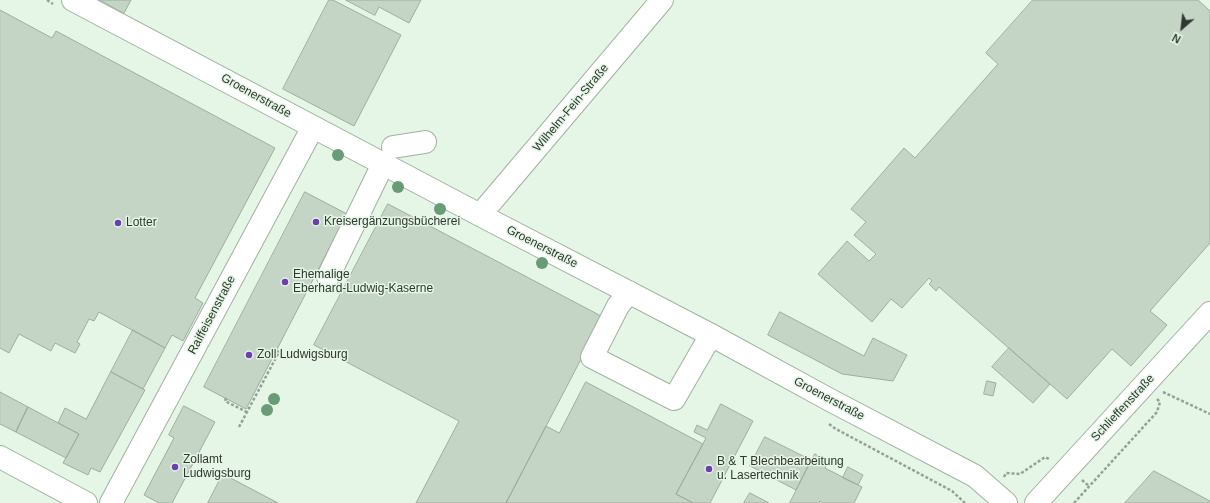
<!DOCTYPE html>
<html>
<head>
<meta charset="utf-8">
<style>
  body { margin:0 }
  #map { position:relative; width:1210px; height:503px; overflow:hidden; background:#e5f6e6; font-family:Arial,sans-serif }
  canvas { display:block }
  .north { position:absolute; left:1162px; top:8px; width:40px; height:40px; -webkit-text-stroke:3px #e5f6e6; paint-order:stroke; rotate:208deg; font-size:11px; font-weight:700; line-height:16px; text-align:center; color:#303731 }
  .north::after { content:''; display:block; margin:auto; width:14px; height:18px; background:#303731; clip-path:polygon(50% 0,100% 100%,50% 72%,0 100%) }
</style>
</head>
<body>
<div id="map">
<canvas width="1210" height="503"></canvas>
<div class="north">N</div>
</div>
<script>
const c = document.querySelector('canvas').getContext('2d');
c.lineJoin = 'round';
function paint(path, color) {
  c.fillStyle = color;
  c.fill(path, 'evenodd');
}
function trace(path, color, width, dash) {
  c.strokeStyle = color;
  c.lineWidth = width;
  c.lineCap = dash ? 'butt' : 'round';
  c.setLineDash(dash || []);
  c.stroke(path);
}
function write(font, color, halo, rows, align = 'center') {
  c.font = font + ' Arial,sans-serif';
  c.lineWidth = 3;
  c.setLineDash([]);
  c.textBaseline = 'middle';
  c.strokeStyle = halo;
  c.fillStyle = color;
  for (const [text, x, y, turn = 0] of rows) {
    c.save();
    c.translate(x, y);
    c.rotate((+turn || 0) * Math.PI / 180);
    c.textAlign = isNaN(turn) ? turn : align;
    if (halo) c.strokeText(text, 0, 0);
    c.fillText(text, 0, 0);
    c.restore();
  }
}
const building = new Path2D(`
  M100,0H131L124,13Z
  M329,0H333L401,35L354,126L283,89Z
  M346,0H421L409,23L379,7L375,15Z
  M1033,0H1198L1210,11V243L1150,311L1167,325L1131,366L1112,349L1067,399L939,287L936,291L929,284L932,281L929,278L902,308L891,299L872,322L818,274L847,241L869,261L876,254L854,235L866,222L851,209L904,148L915,158L998,64L986,53Z
  M0,10L52,38L56,31L275,148L195,298L203,303L183,341L172,335L165,348L99,312L94,321L89,319L77,342L80,344L75,353L55,343L51,351L19,334L9,353L0,348Z
  M305,192L347,214L246,409L204,387Z
  M388,204L603,317L506,503H416L459,421L314,345Z
  M780,312L864,356L873,338L907,355L893,381L842,374L768,335Z
  M133,330L165,348L143,389L111,372Z
  M1009,348L1050,384L1033,403L992,367Z
  M111,372L145,390L100,472L91,468L88,475L63,463L79,434L58,423L65,408L86,419Z
  M987,381L996,383L993,396L984,394Z
  M586,382L703,444L676,494L693,503H506L546,426L559,433Z
  M0,392L28,407L16,432L0,424Z
  M721,404L753,421L710,503H693L676,494L706,438L694,432L697,425L707,430Z
  M184,406L215,422L172,503H159L144,495L174,438L169,435Z
  M28,407L79,434L66,458L16,432Z
  M765,437L811,460L796,490L750,466Z
  M815,454L828,461L825,468L862,487L854,503H823L820,501L819,503H790Z
  M848,467L863,475L858,485L843,478Z
  M1154,471L1210,501V503H1125Z
  M223,474L278,503H208Z
  M750,493L769,503H744Z`);
paint(building, '#c4d5c5');
trace(building, '#9dad9e', 1);
const minor = new Path2D(`
  M73,0L480,215L711,335L830,400L975,476L1006,503
  M393,147L425,142
  M480,215L662,0
  M328,277L383,164
  M629,292L618,306L592,357L674,399L711,335
  M0,457L86,503
  M111,503L313,127
  M1036,503L1210,313`);
trace(minor, '#a1b1a2', 24);
trace(new Path2D(`
  M47,0L53,4
  M1163,392L1210,414
  M226,398L225,401L247,412
  M829,424L836,429L952,491L965,503
  M239,427L279,352L277,351
  M1004,477L1006,473L1020,474L1045,457L1049,459
  M1082,480L1089,486
  M1074,503L1157,412L1160,402L1157,399`), '#95a196', 2.5, [3, 2]);
trace(minor, '#fff', 22);
c.fillStyle = '#699b76';
for (const [x, y] of [
  [338,155],
  [398,187],
  [440,209],
  [542,263],
  [274,399],
  [267,410]
]) {
  c.beginPath();
  c.arc(x, y, 6, 0, 2 * Math.PI);
  c.fill();
}
for (const [x, y, r, color] of [
  [316,222,4,"#6d3db5"],
  [118,223,4,"#6d3db5"],
  [285,282,4,"#6d3db5"],
  [249,355,4,"#6d3db5"],
  [175,467,4,"#6d3db5"],
  [709,469,4,"#6d3db5"]
]) {
  const dot = new Path2D();
  dot.arc(x, y, r, 0, 2 * Math.PI);
  c.fillStyle = color;
  c.fill(dot);
  trace(dot, '#e5f6e6', 1.5);
}
write('12px', '#303731', '#e5f6e6', [
  ["Groenerstraße",256,96,29],
  ["Wilhelm-Fein-Straße",571,108,-50],
  ["Groenerstraße",542,247,27],
  ["Raiffeisenstraße",212,315,-62],
  ["Groenerstraße",829,399,28],
  ["Schlieffenstraße",1123,408,-47]
]);
write('12px', '#303731', '#e5f6e6', [
  ["Kreisergänzungsbücherei",324,222],
  ["Lotter",126,223],
  ["Ehemalige",293,275],
  ["Eberhard-Ludwig-Kaserne",293,289],
  ["Zoll Ludwigsburg",257,355],
  ["Zollamt",183,460],
  ["Ludwigsburg",183,474],
  ["B & T Blechbearbeitung",717,462],
  ["u. Lasertechnik",717,476]
], 'left');
</script>
</body>
</html>
